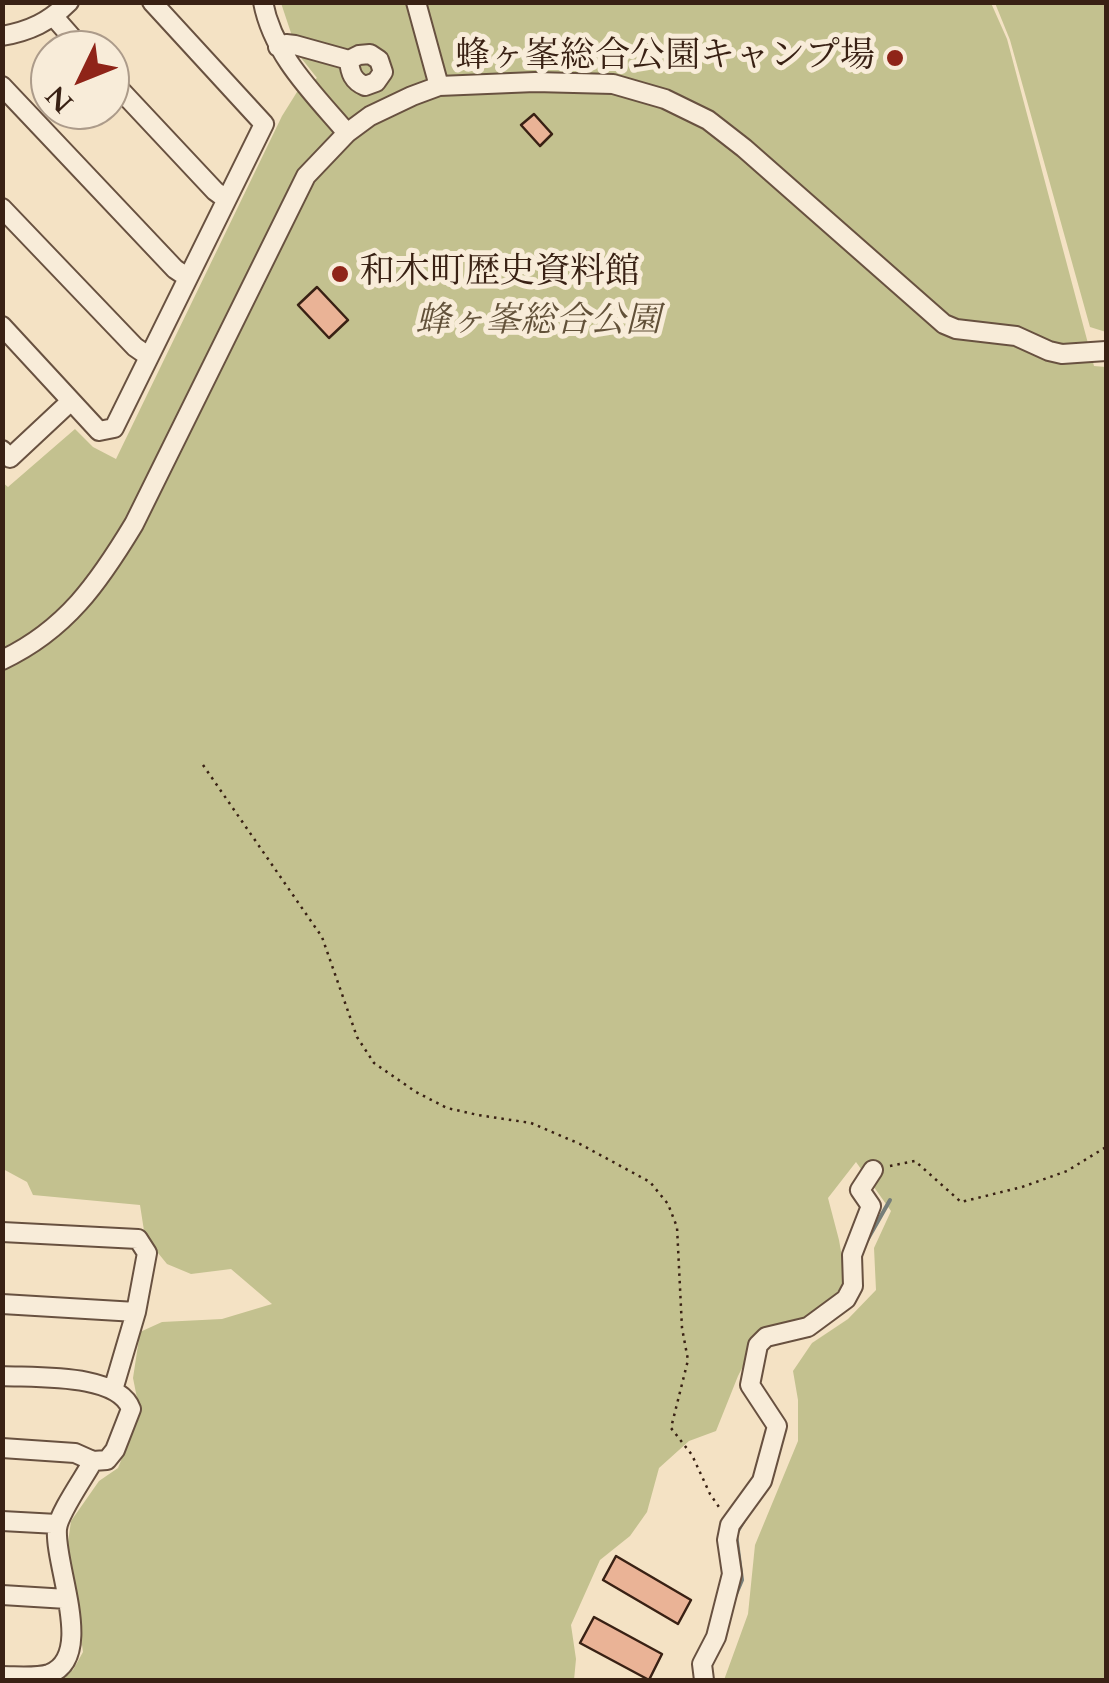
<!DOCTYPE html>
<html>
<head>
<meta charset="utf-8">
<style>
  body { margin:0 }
  #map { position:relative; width:1109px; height:1683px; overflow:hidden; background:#f4e2c4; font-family:Cardo,serif }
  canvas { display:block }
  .frame { position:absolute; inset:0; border:5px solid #392114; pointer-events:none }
  .north { position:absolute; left:30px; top:30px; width:100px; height:100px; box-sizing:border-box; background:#f8ecd9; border:2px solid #ac9b8a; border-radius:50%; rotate:227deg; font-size:28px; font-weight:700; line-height:40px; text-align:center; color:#392114 }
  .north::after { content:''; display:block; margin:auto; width:35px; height:45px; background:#8f2418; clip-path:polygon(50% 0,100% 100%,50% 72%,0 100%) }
</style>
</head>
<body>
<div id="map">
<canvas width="1109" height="1683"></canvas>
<div class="frame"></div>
<div class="north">N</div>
</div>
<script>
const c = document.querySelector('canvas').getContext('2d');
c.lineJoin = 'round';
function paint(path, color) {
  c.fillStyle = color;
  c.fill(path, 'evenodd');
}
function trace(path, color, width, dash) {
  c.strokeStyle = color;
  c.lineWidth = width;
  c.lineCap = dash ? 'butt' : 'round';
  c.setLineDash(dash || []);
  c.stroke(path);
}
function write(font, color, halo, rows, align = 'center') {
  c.font = font + ' Cardo,"Noto Serif JP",serif';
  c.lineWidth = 10;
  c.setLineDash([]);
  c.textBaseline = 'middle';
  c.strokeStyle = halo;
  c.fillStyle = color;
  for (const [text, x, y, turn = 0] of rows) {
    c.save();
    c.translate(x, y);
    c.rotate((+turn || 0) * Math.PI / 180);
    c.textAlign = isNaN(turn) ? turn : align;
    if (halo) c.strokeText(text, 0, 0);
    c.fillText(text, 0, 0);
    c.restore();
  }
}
paint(new Path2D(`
  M281,3H991L1007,39L1094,366L1106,367V1680H724L748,1614L755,1545L798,1441V1400L793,1371L812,1343L848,1319L876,1290L874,1248L891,1211L856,1162L828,1198L839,1240L846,1280L829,1303L811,1320L760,1333L738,1376L716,1431L689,1441L659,1468L647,1512L630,1536L600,1560L571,1625L576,1659L574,1680H58L73,1670L83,1652L68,1542L71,1521L99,1481L118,1468L140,1413L133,1378L140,1332L162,1322L222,1319L272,1304L231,1269L191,1274L167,1264L145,1237L140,1205L33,1195L27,1182L3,1169L2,482L8,487L75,429L93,447L116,459L282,116L297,92L317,78L298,54Z
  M995,3H1106V332L1090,327L1010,40Z`), '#c3c18f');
trace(new Path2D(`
  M865,1244L890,1200
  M734,1599L742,1580L736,1534L748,1514`), '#767e79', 4);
const building = new Path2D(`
  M534,114L552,134L540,146L521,125Z
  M317,287L348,320L329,338L298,305Z
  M616,1556L691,1600L678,1624L603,1580Z
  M594,1617L662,1654L649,1680L580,1643Z`);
paint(building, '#eab396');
trace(building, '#392114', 2.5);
const minor = new Path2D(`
  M263,2C273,55 313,93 347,133
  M416,2L439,86
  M54,17L83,50
  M2,36C30,31 49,22 69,2
  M278,47L286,44L295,45L349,60
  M370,54L379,60L383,72L376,82L365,86C353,81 350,73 349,60L359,55Z
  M110,79L215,191L226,199
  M2,86L175,269L187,277
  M2,208L135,347L148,356
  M2,326L99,431L114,428L264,124L152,2
  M2,450L10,458L71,401
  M2,660C66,630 99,582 134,524L306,176L347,133L370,116L412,96L439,86L535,82L613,84L665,99L708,120L744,148L944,324L956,329L1016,336L1049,351L1062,354L1106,351
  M2,1232L138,1239L147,1253L136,1312L113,1390
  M2,1304L136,1312
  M2,1376C35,1378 118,1373 131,1409L115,1450L107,1460L93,1461L75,1453L2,1448
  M2,1521L57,1524
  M2,1595L67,1599
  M2,1676C17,1676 36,1678 49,1674C96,1657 54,1566 57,1529C58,1514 85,1476 93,1461
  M704,1680L702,1664L716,1637L732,1574L727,1540L730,1525L762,1481L777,1426L750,1385L758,1345L766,1337L808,1327L846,1299L853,1286L852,1255L871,1206L860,1190L873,1170`);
trace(minor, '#685140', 22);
trace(new Path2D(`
  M203,765L322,937L357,1037L374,1063L416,1092L447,1108L478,1115L531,1123L580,1144L650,1182L668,1204L677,1227L682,1328L688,1360L671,1428L692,1455L710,1494L721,1510
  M890,1166L915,1161L961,1202L1022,1187L1067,1171L1106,1147`), '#392114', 2.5, [2.5, 5]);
trace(minor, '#f8ecd9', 18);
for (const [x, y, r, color] of [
  [895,58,10,"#8f2418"],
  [340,274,10,"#8f2418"]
]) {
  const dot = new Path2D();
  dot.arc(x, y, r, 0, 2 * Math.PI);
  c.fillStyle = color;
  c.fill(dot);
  trace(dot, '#f8ecd9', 4);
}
write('35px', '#392114', '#f8ecd9', [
  ["蜂ヶ峯総合公園キャンプ場",875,58],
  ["和木町歴史資料館",360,274,"left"]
], 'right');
write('italic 35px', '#625139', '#f8ecd9', [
  ["蜂ヶ峯総合公園",538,323]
]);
</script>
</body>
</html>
